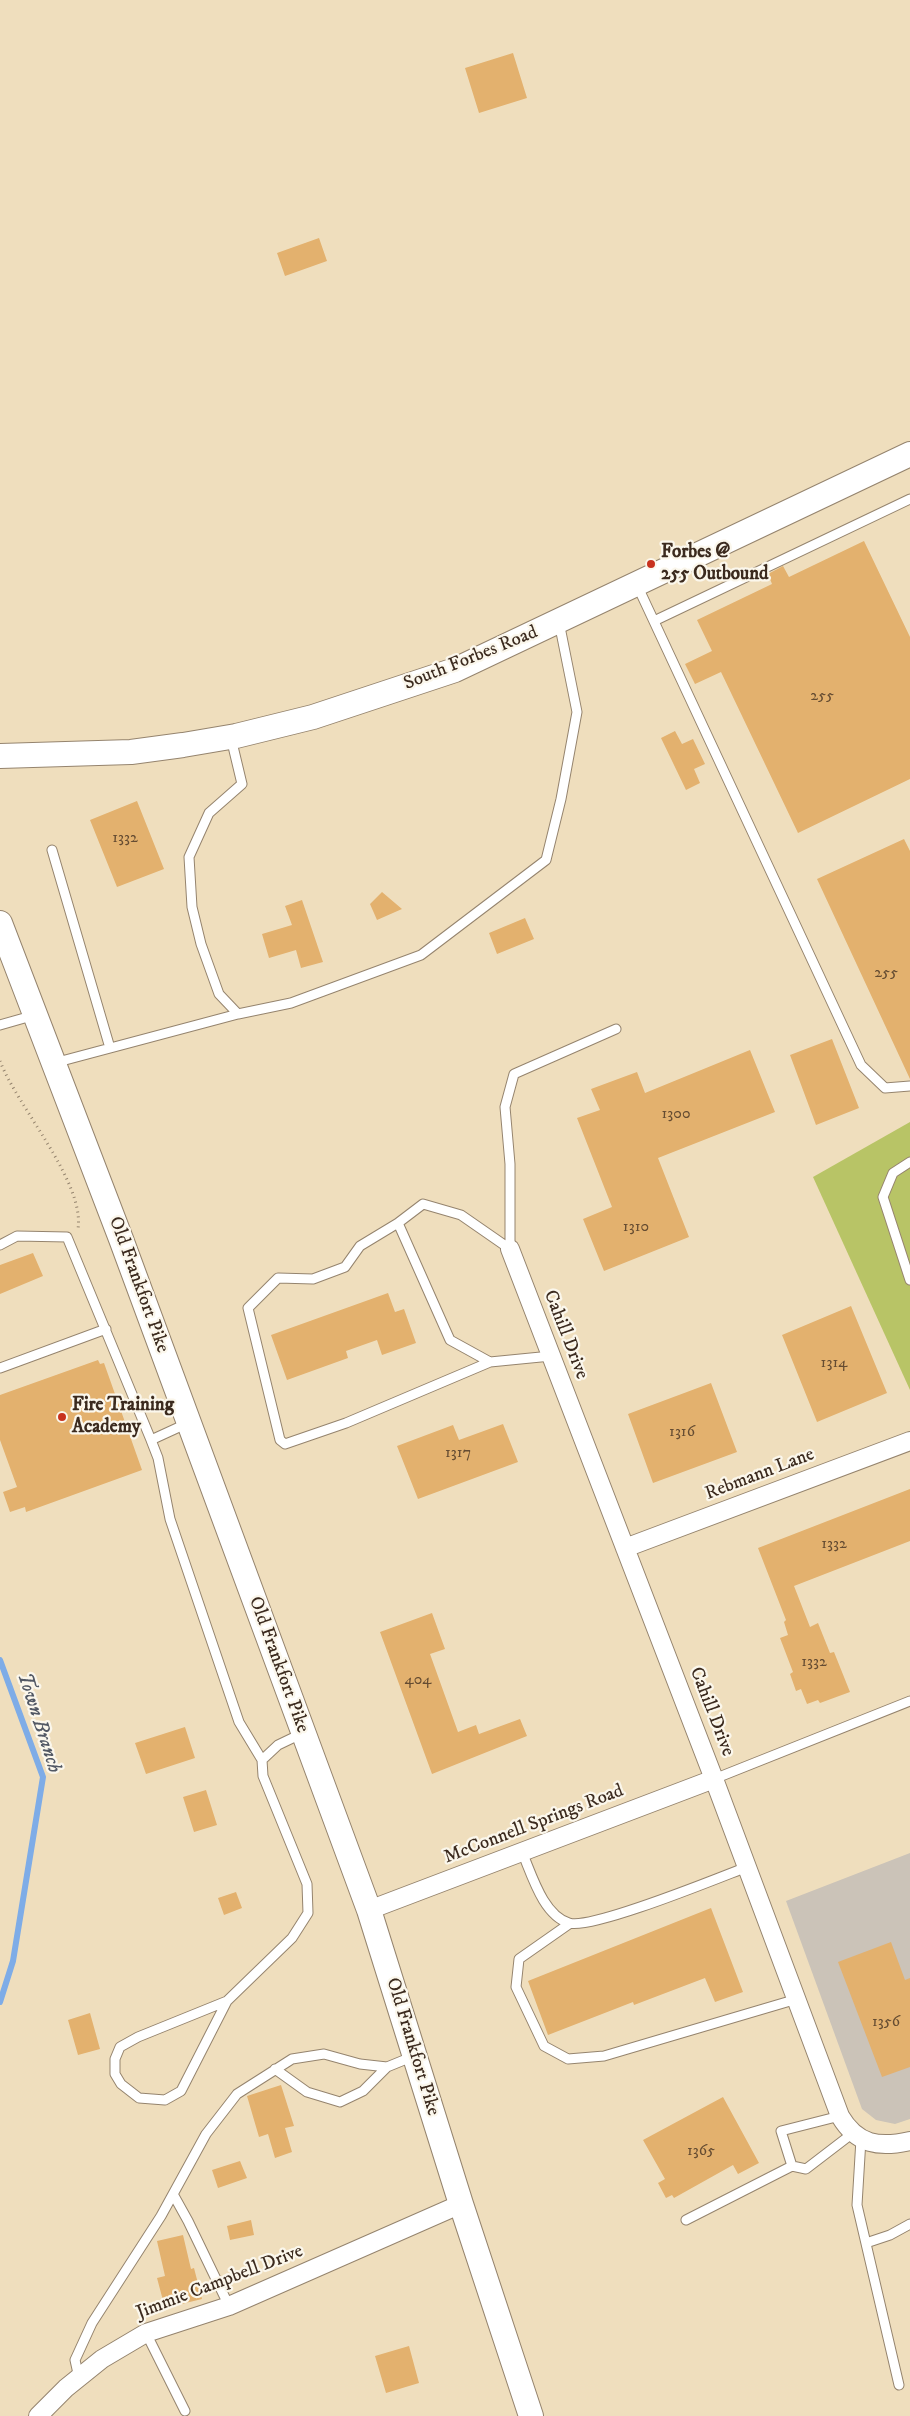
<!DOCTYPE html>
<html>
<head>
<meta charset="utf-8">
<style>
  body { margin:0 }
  canvas { display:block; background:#efdebd }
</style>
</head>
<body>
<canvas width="910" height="2416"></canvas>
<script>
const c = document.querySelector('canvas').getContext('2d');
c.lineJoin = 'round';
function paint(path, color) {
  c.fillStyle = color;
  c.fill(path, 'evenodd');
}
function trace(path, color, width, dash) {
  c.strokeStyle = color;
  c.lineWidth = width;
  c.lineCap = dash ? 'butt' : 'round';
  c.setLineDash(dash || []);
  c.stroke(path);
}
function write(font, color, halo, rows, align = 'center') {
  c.font = font + ' "IM FELL DW Pica",serif';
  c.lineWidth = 4.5;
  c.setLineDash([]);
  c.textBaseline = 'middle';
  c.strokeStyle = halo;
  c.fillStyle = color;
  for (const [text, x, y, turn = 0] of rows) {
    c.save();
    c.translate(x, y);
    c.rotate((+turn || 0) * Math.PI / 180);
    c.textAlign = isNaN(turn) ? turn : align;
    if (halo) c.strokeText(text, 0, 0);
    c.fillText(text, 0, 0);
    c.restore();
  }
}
paint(new Path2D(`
  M910,1853V2119L895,2124L876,2120L862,2109L786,1901Z`), '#cbc3b8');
paint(new Path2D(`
  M910,1122V1390L813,1177Z`), '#b8c466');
trace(new Path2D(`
  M0,1660L43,1777L13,1961L0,2002`), '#7eace7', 6);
paint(new Path2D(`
  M513,53L527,98L479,113L465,68Z
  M319,238L327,261L285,276L277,253Z
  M864,541L910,637V779L798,833L721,672L695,684L685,664L712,651L697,620L772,584L768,574L783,566L789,577Z
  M675,731L682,744L693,739L705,764L694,769L700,783L686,790L661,738Z
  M137,801L164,869L117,887L90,820Z
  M904,839L910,851V1079L817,879Z
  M382,892L402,909L377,920L370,904Z
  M302,900L323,962L301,968L296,950L269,958L262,934L292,925L285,906Z
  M525,918L534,939L497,954L489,933Z
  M832,1039L859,1108L816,1125L790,1055Z
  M750,1050L775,1112L658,1158L689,1237L604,1271L583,1219L612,1207L577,1118L600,1110L591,1089L637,1072L645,1093Z
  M33,1253L43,1276L0,1294V1265Z
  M388,1293L395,1312L404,1309L416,1343L382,1355L377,1340L346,1351L348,1358L287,1380L271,1335Z
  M851,1306L887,1393L817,1422L782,1335Z
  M98,1360L100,1364L104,1363L142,1470L26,1512L25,1507L10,1512L3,1492L17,1487L0,1440V1395Z
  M711,1383L737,1452L653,1483L628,1414Z
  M503,1424L518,1462L418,1499L397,1446L453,1425L459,1440Z
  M910,1489V1541L794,1586L810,1627L818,1623L830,1653L834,1652L850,1692L820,1703L818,1700L807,1704L801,1689L796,1691L790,1674L793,1672L780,1638L788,1635L784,1622L786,1620L758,1548Z
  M432,1613L445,1649L430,1654L458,1732L476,1725L479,1734L520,1719L527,1736L432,1774L380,1632Z
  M185,1727L195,1758L146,1774L135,1743Z
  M206,1790L217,1825L194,1832L183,1797Z
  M236,1892L242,1908L224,1915L218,1898Z
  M711,1908L743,1992L715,2002L705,1978L634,2005L633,2002L548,2035L528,1981Z
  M891,1942L905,1980L910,1978V2067L882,2077L838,1962Z
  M90,2013L100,2049L78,2055L68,2020Z
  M281,2085L294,2126L285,2128L292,2152L275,2158L268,2134L259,2137L247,2096Z
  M723,2097L759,2163L738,2174L733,2165L674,2198L672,2195L666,2198L658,2183L665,2179L643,2140Z
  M240,2161L247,2178L218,2188L212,2170Z
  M251,2220L254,2235L230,2240L227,2226Z
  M183,2235L191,2269L194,2268L202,2299L165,2308L157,2278L165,2276L157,2241Z
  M409,2346L419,2383L386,2393L375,2356Z`), '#e3b16e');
const lane = new Path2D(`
  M637,585L861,1065L885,1088L910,1086
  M654,621L910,499
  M231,738L242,784L209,813L189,857L192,907L201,944L219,994L238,1014L291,1003L421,955L546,860L561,799L577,712L559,622
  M52,850L110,1048
  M0,1025L35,1015
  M54,1063L238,1014
  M910,1162L893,1173L883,1197L910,1280
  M398,1223L360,1246L345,1267L313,1279L278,1278L248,1308L280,1440L285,1444L346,1423L490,1362
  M0,1245L17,1236L67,1237L151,1440L188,1423
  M510,1249L461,1215L423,1204L398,1223L450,1340L490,1362L551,1356
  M510,1249V1164L505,1107L514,1074L616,1029
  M0,1368L106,1329
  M151,1440L158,1458L170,1519L239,1722L262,1760
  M714,1779L910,1701
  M522,1852C532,1875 543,1915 569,1923C592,1930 718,1878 747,1867
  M569,1924L519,1959L516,1987L544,2046L568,2059L604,2056L797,1999
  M227,2001L138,2037L120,2047L115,2059V2074L121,2084L139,2098L165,2100L181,2091L227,2001L292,1938L308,1913L307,1884L263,1776L262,1760L278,1745L303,1733
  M275,2069L307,2092L340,2102L363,2091L387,2067
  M840,2116L781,2131L792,2166L806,2169L853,2133
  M861,2139L857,2205L899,2385
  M173,2194L188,2221L229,2306
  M686,2220L792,2166
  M866,2243L890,2235L910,2224
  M146,2333L185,2411
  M79,2378L75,2360L92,2323L161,2216L206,2134L237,2094L292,2059L324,2054L360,2064L387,2067L414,2056`);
const street = new Path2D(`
  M510,1249L714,1779L840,2116C857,2145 879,2148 910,2141
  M625,1548L910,1441
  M369,1910L714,1779
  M38,2416L66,2388L102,2359L146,2333L229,2306L461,2204`);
const secondary = new Path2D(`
  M0,756L131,752L183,745L236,736L313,717L455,670L910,454
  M0,923L121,1239L369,1910L461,2204L531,2416`);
trace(lane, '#95846e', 11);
trace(street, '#95846e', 20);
trace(secondary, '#95846e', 26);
trace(new Path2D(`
  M0,1061C18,1108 85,1182 78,1229`), '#95846e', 3, [1, 4]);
trace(lane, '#fff', 9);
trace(street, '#fff', 18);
trace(secondary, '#fff', 24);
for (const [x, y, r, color] of [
  [651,564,5,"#c8321e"],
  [62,1417,5,"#c8321e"]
]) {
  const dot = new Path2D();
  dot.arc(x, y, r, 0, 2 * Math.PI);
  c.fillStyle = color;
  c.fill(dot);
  trace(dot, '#fbf7ec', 2);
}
write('16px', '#654c32', null, [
  ["255",822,697],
  ["1332",125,839],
  ["255",886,974],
  ["1300",676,1115],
  ["1310",636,1228],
  ["1314",834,1364],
  ["1316",682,1433],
  ["1317",458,1454],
  ["1332",834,1545],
  ["1332",814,1663],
  ["404",418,1681],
  ["1356",886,2023],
  ["1365",701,2152]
]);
write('bold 19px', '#3b2a1e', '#fbf7ec', [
  ["Forbes @",661,553],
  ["255 Outbound",661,575],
  ["Fire Training",72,1406],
  ["Academy",72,1428]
], 'left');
write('19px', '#3b2a1e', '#fbf7ec', [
  ["South Forbes Road",471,659,-22],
  ["Old Frankfort Pike",138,1285,70],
  ["Cahill Drive",565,1335,69],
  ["Rebmann Lane",760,1475,-21],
  ["Old Frankfort Pike",278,1665,70],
  ["Cahill Drive",711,1712,69],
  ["McConnell Springs Road",534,1825,-21],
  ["Old Frankfort Pike",412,2047,73],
  ["Jimmie Campbell Drive",220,2283,-21]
]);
write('italic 20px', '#525864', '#fbf7ec', [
  ["Town Branch",38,1723,72]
]);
</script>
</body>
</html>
